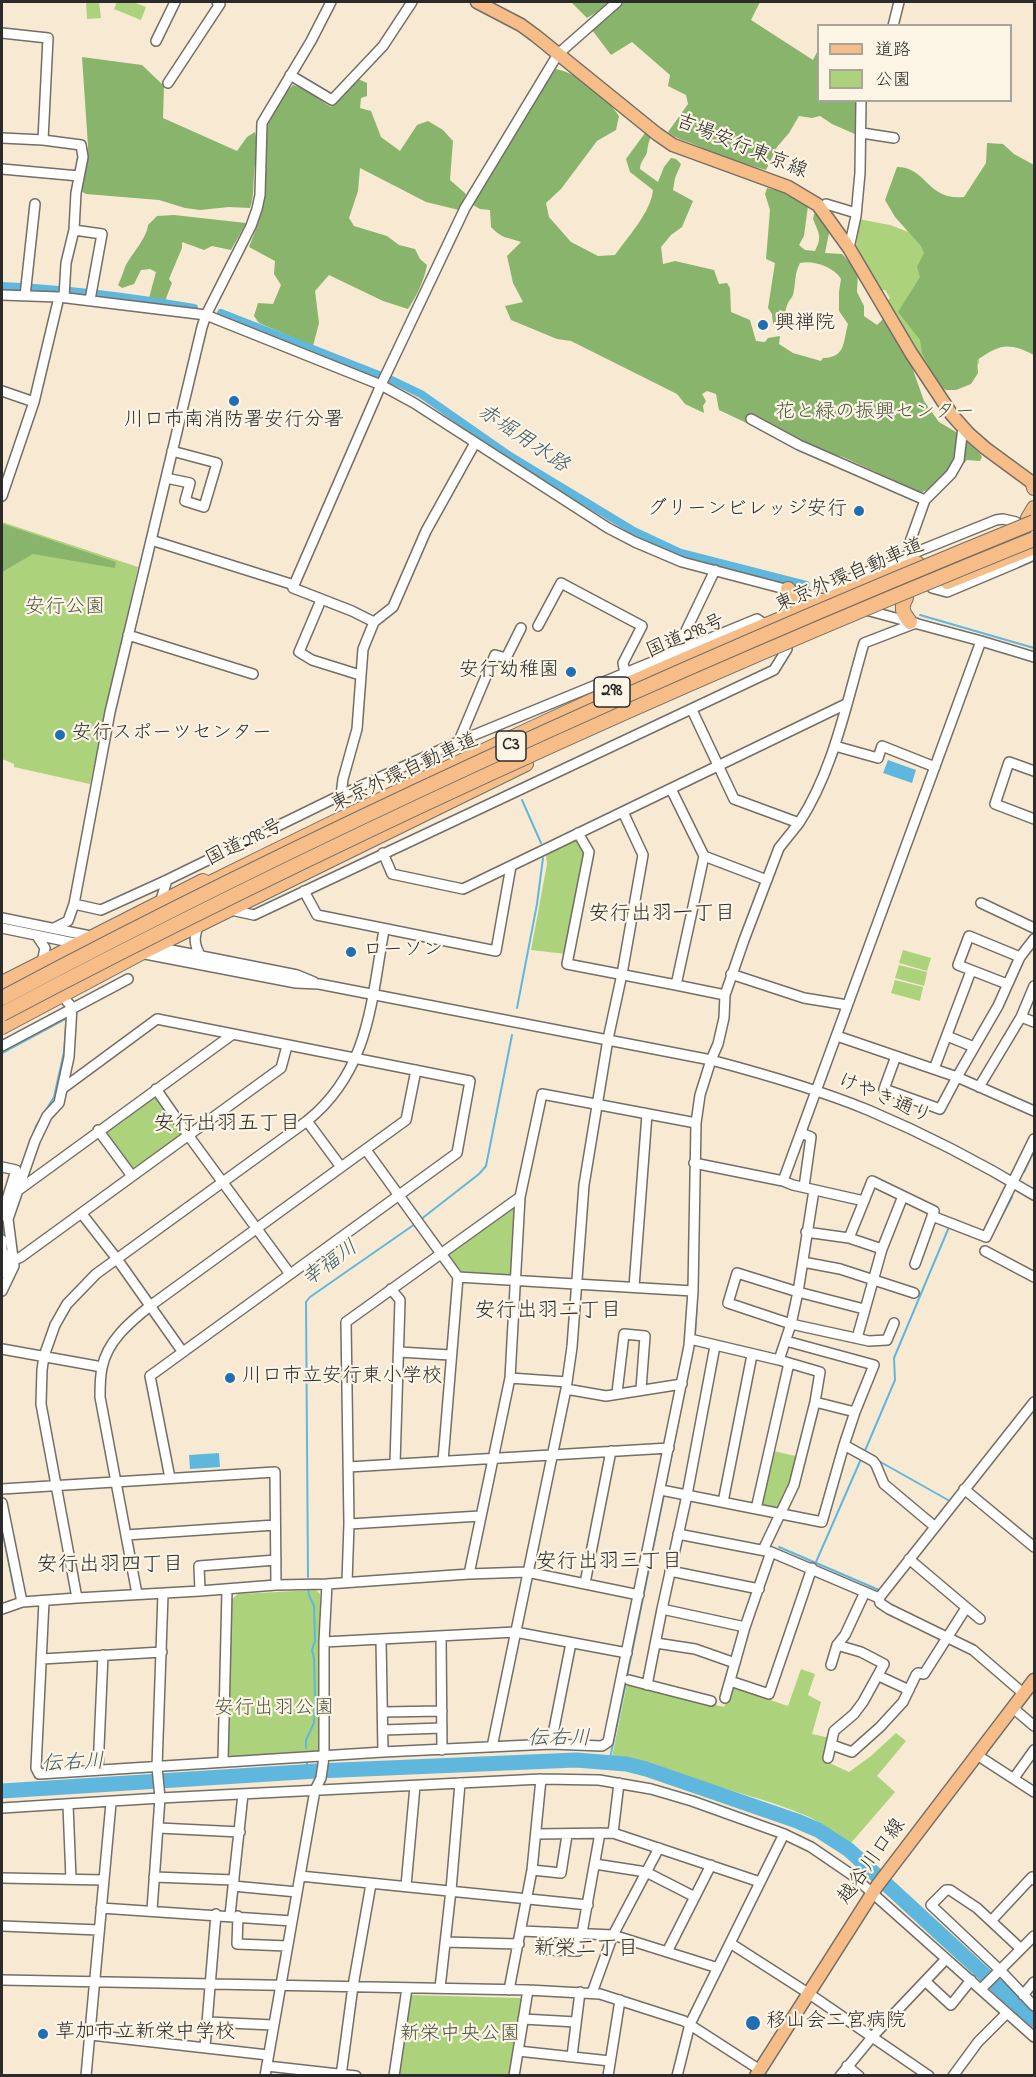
<!DOCTYPE html>
<html>
<head>
<meta charset="utf-8">
<style>
  body { margin:0 }
  #map { position:relative; width:1036px; height:2077px; overflow:hidden; background:#f8e9d3; font-family:"Indie Flower","Klee One",sans-serif }
  canvas { display:block }
  .frame { position:absolute; inset:0; border:3px solid #2b2b2b; pointer-events:none }
  .legend { position:absolute; left:817px; top:24px; width:195px; height:78px; box-sizing:border-box; background:#fcf5e5; border:2px solid #a8a49b; margin:0; padding:8px 10px; list-style:none; font-size:18px; color:#2b2b2b }
  .legend li { display:flex; align-items:center; gap:12px; height:30px }
  .legend b { width:30px; border:2px solid #a8a49b }
</style>
</head>
<body>
<div id="map">
<canvas width="1036" height="2077"></canvas>
<div class="frame"></div>
<ul class="legend">
<li><b style="height:8px;background:#f7bd88"></b>道路</li>
<li><b style="height:16px;background:#acd27c"></b>公園</li>
</ul>
</div>
<script>
const c = document.querySelector('canvas').getContext('2d');
c.lineJoin = 'round';
function paint(path, color) {
  c.fillStyle = color;
  c.fill(path, 'evenodd');
}
function trace(path, color, width, dash) {
  c.strokeStyle = color;
  c.lineWidth = width;
  c.lineCap = dash ? 'butt' : 'round';
  c.setLineDash(dash || []);
  c.stroke(path);
}
function write(font, color, halo, rows, align = 'center') {
  c.font = font + ' "Indie Flower","Klee One",sans-serif';
  c.lineWidth = 4.5;
  c.setLineDash([]);
  c.textBaseline = 'middle';
  c.strokeStyle = halo;
  c.fillStyle = color;
  for (const [text, x, y, turn = 0] of rows) {
    c.save();
    c.translate(x, y);
    c.rotate((+turn || 0) * Math.PI / 180);
    c.textAlign = isNaN(turn) ? turn : align;
    if (halo) c.strokeText(text, 0, 0);
    c.fillText(text, 0, 0);
    c.restore();
  }
}
paint(new Path2D(`
  M86,2H99L101,18L87,19Z
  M117,2H133L146,7L141,20L114,9Z
  M858,219L890,225L979,259L1005,341L979,356V363L965,377L942,391L887,301L890,298L885,290H881L856,248Z
  M2,522L138,567L90,784L14,767V764L2,759Z
  M574,840L579,841L585,854L566,954L531,950L547,864L546,854Z
  M903,950L931,958L927,971L899,963Z
  M899,965L927,972L924,986L895,978Z
  M895,980L923,987L920,1001L891,993Z
  M152,1097L157,1098L181,1130L180,1137L137,1169H131L107,1135L108,1129Z
  M512,1207L517,1209L513,1272L509,1277L464,1274L457,1269L449,1258L450,1251Z
  M773,1451L796,1456L788,1489L778,1508L761,1505Z
  M316,1590L320,1594L321,1749L315,1754L231,1758L227,1753L232,1599L238,1594Z
  M801,1669L815,1674L808,1695L821,1702L812,1734L830,1738L823,1760L849,1772L871,1756L896,1733L906,1741L877,1776L895,1792L851,1843C836,1834 822,1823 807,1816C773,1801 737,1793 701,1781C671,1771 644,1758 612,1757L627,1684L724,1707L732,1687L788,1706Z
  M412,1995L520,1998L522,2000L510,2075L401,2076L398,2072L409,1998Z`), '#acd27c');
paint(new Path2D(`
  M571,2H608L597,12L587,18Z
  M624,2H760L751,20L813,60L818,50V100L859,101L857,135L832,124L820,116L812,118L799,116L789,133L777,147L766,170C740,163 718,155 693,144C684,140 676,139 668,132L688,104L686,95L668,86L670,75L632,42L611,55L592,30L611,15Z
  M82,57L142,65L164,86L163,118L237,151L247,137L255,132C259,147 255,160 254,175C253,187 254,197 250,208L229,207L200,210L185,208L159,200L86,194L81,191L88,146Z
  M556,69C582,75 604,94 619,116L616,130L597,141L561,189L546,203L549,217L571,242L598,256L615,255C627,238 651,212 653,190L630,172L626,159L645,133L651,137C648,143 648,146 647,152C645,159 640,161 640,169L658,182L664,167L671,158L676,159L681,164L675,178L673,190L693,201L682,227L671,235L661,247L663,264L675,261L714,270L719,284L727,283L730,288L731,312L750,320L756,341L765,342L768,338L780,336L779,344L793,353L821,361L823,358C846,358 843,341 848,324L839,311V292L841,279C834,267 813,260 800,263C794,274 796,284 793,295C792,298 789,300 788,303C785,309 785,316 784,322L773,324L772,314L768,308L775,263L766,259L770,210L765,194L767,188L784,192L788,196H797L808,206L804,236L799,245L805,250L815,251C823,236 818,232 813,219L814,214L820,213L829,233L825,253L842,254L858,271L857,292L864,306V316L877,325L883,319L912,367L924,401L939,422L956,432L980,454L982,457L980,461L967,460C965,464 926,492 922,492C919,492 916,490 913,489L843,457L807,447L789,435L753,426L719,410L716,394L707,391L702,394L706,401L703,406L704,413L685,404L677,394L571,341L557,339L511,320L505,306L523,302L513,283L507,256L521,242C505,236 504,240 491,227L490,210L480,209L473,205L527,109Z
  M358,79L367,83V96L361,98L360,108L371,111L381,137L400,151L417,125L428,121L443,130L453,141L450,180L466,194L459,210L426,202L360,168L358,191L349,218L354,226L387,236L399,245L415,249L420,259L427,265C424,281 417,295 408,309L383,301L329,275L315,291L319,323L313,346L259,323L254,316L258,303L273,304L281,285L274,274L275,261L249,247L258,224L259,214L265,196V133L271,116L286,92L293,85C307,89 318,99 331,107Z
  M987,143L1003,144L1014,154L1034,165V355C1009,342 1000,344 977,360L978,373L971,384L956,390H946L941,386L935,379L922,353L920,340L898,312L920,277L917,267L924,253L921,246L895,217L885,200L897,167C927,167 927,201 964,197L986,163Z
  M174,215L246,223L231,250L212,246L204,250L182,242V248L169,279L172,283L165,301L149,298L156,272L150,269L141,270L134,284L122,288L118,285C121,279 123,273 125,267C132,253 147,238 148,225L157,216Z
  M3,524L116,562L115,568L33,554L2,572Z`), '#89b46c');
paint(new Path2D(`
  M888,760L916,770L912,783L883,773Z
  M219,1453L220,1467L190,1469L189,1455Z`), '#60b7dd');
trace(new Path2D(`
  M920,615L1034,648
  M522,800L541,843
  M517,1008L537,904L543,858
  M2,1053L67,1018V1020
  M20,1169L36,1126L54,1097L64,1052L66,1025
  M1024,1172L1034,1151
  M3,1220L4,1238
  M420,1220L479,1174L486,1166L512,1035
  M982,1240L988,1242L1012,1197
  M695,1335L697,1304
  M864,1453L895,1380L894,1358L949,1227L971,1236
  M877,1460L948,1500
  M666,1483L693,1349
  M2,1529L15,1594
  M779,1547L879,1590
  M816,1562L861,1459
  M308,1577L306,1302L310,1297L415,1224
  M627,1677L664,1494
  M306,1748V1740L314,1723L315,1700L314,1658L312,1650L315,1641L314,1606L309,1595L308,1587
  M609,1763L626,1682
  M306,1772L307,1763`), '#60b7dd', 2);
trace(new Path2D(`
  M2,286C66,289 130,297 194,308
  M221,313L394,381L421,394L510,456L632,530L681,553L806,585`), '#60b7dd', 8);
trace(new Path2D(`
  M2,1791L317,1771L576,1760L626,1764L646,1769L797,1821L818,1830L849,1850L1034,2020`), '#60b7dd', 15);
const minor = new Path2D(`
  M893,26L899,2
  M2,33L48,38L43,140
  M156,41L175,2
  M290,75L332,100L383,46L412,2
  M168,83L220,4L217,2
  M862,133L894,138
  M2,138L43,140L81,145L83,157L76,193L74,230L66,263L64,297
  M2,169L79,176
  M822,210L826,204L856,213
  M74,230L102,234L90,300
  M849,248L856,216L860,173L861,100
  M2,295L59,297L206,315L381,385L414,403L608,528L635,542L682,562L827,600
  M25,296L35,204
  M2,391L34,402
  M751,419L799,445L925,500
  M166,478L190,483L185,501L204,507L217,463L172,451
  M2,496L34,402L59,297
  M151,540L294,585L293,588L352,611L374,622
  M906,559L909,555L996,520L1003,519L1016,522
  M1016,563L1034,555
  M294,585L381,385L465,208L558,54L617,2
  M828,588L909,555L910,542L925,500L951,474L959,460L963,427
  M932,588L947,592L1016,563L1020,552
  M321,600L299,652L312,660L360,675
  M840,603L981,641L1034,657
  M538,626L561,583L642,626L623,663L625,673
  M128,635L253,674
  M681,650V641L715,570
  M462,740L461,736L495,655L506,658L521,628
  M835,746L878,758L882,746L935,767
  M1034,771L1009,762L995,804L1034,819
  M671,789L704,856L767,880
  M341,795L343,779L357,729L363,649L374,622L393,607L426,531L475,443
  M799,823C834,769 846,704 864,643L916,623
  M578,833L589,852L567,964L676,985L704,856
  M383,853L392,874L463,889L846,704
  M304,891L317,915L496,951L511,866
  M160,903L167,880L341,795L462,740L757,619L766,625
  M981,903L1034,928
  M74,904L101,910L167,880
  M231,910L254,915L774,670L787,649
  M2,918L95,937
  M198,926C194,938 194,944 200,955
  M2,928L79,944
  M54,928L68,921L74,904L110,712L202,327L206,315L251,226L257,209L260,195L262,123L311,41L331,2
  M37,936L45,948L43,958L39,964
  M156,947L297,975L314,982
  M140,953L296,983L319,984L711,1060C764,1074 817,1089 868,1110C925,1134 981,1163 1034,1195
  M731,974L804,998L847,1005
  M1007,984L958,965L969,936L1020,957
  M676,985L725,995
  M1021,1017L1034,1022
  M837,1036L957,1077L1034,1111
  M947,1036L974,1047
  M2,1046L128,979
  M896,1056L884,1089L940,1109L957,1077L998,1006L1020,957L1034,939
  M934,1069L971,971
  M979,1087L1021,1017L1034,986
  M62,1089L157,1019L470,1081L457,1153L150,1376L170,1478
  M156,1089L188,1135L290,1274
  M307,1121L341,1167
  M98,1130L132,1176
  M801,1133L811,1137L804,1187
  M366,1150L458,1277L693,1291
  M694,1163L783,1181L793,1185L864,1201L872,1181L934,1211L915,1264
  M2,1167L16,1170L2,1216
  M783,1181L981,641
  M20,1189L233,1034
  M82,1214L117,1259L182,1351
  M932,1216L986,1237L1034,1139
  M806,1232L849,1238L864,1201
  M849,1238L882,1249
  M2,1240V1250L8,1263L4,1272L2,1273
  M985,1251L1034,1277
  M14,1260L21,1257L281,1068L287,1046
  M803,1262L840,1269L914,1293
  M634,1287L647,1114
  M391,1289L400,1300L395,1464
  M2,1291L14,1266L8,1219L35,1141L47,1116L59,1103L69,1057L72,1007L61,995
  M864,1309L798,1292L737,1273L728,1303L791,1324L869,1341L887,1340L894,1323
  M857,1338L882,1249L903,1196
  M690,1339L779,1360
  M786,1341L874,1365L855,1412
  M715,1346L687,1495L662,1609L745,1627
  M2,1349L102,1367
  M399,1352L450,1355
  M510,1378L567,1382
  M566,1389L606,1396L682,1384
  M617,1393L624,1334L645,1336L641,1389
  M815,1402L855,1412L844,1445L873,1461L876,1465L884,1484L934,1526
  M443,1461L458,1277
  M348,1467L669,1448
  M2,1489L275,1472L276,1585
  M964,1489L1034,1547
  M661,1490L822,1522L844,1445
  M723,1502L752,1355
  M2,1503L22,1602
  M756,1509L789,1363
  M349,1524L480,1516
  M678,1534L771,1552L879,1598L880,1603L889,1609L973,1650L1024,1694
  M126,1535L275,1525
  M763,1550L794,1485L815,1402L820,1372L779,1360L791,1324L798,1292L814,1190
  M909,1559L980,1619
  M670,1571L759,1589
  M469,1574L510,1378L520,1197L542,1094L696,1123
  M347,1582L349,1524L346,1322L520,1197
  M585,1583L611,1451
  M200,1591L199,1566L276,1560
  M137,1594L100,1397C100,1387 100,1377 102,1368C107,1341 130,1322 150,1306L406,1120L416,1070
  M77,1598L41,1404L42,1370L44,1356L55,1325L67,1304L96,1274L307,1121C369,1071 371,1003 384,930
  M879,1598L1034,1402
  M44,1601L36,1768L39,1774L383,1752L551,1744L602,1746L608,1742L689,1346L693,1291L696,1123L700,1095L711,1060L718,1044L724,1018L725,995L744,940L779,848L799,823L734,799L692,710
  M2,1609L22,1602L77,1598L200,1591L276,1585L327,1584L469,1574L527,1572L639,1595
  M441,1636L442,1750
  M381,1640L383,1752
  M324,1642L515,1632L627,1653
  M656,1643L695,1649L735,1663
  M42,1659L162,1652
  M831,1665L837,1645L845,1635L865,1592
  M879,1676L909,1690
  M629,1680L711,1701
  M730,1681L769,1694L812,1568
  M647,1685L662,1609
  M725,1698L745,1627L771,1552
  M1013,1708L1034,1726
  M383,1712L442,1711
  M383,1730L442,1728
  M551,1744L571,1643
  M832,1745L852,1752L880,1727L903,1702L916,1675L918,1673L924,1674L966,1608
  M492,1747L566,1389L572,1347L584,1185L608,1039L622,974L643,855L623,812
  M977,1755L1034,1792
  M828,1758L834,1731L854,1714L863,1702L884,1664L861,1652L837,1645
  M223,1761L227,1590
  M98,1770L103,1655
  M1014,1778L1034,1750
  M68,1805L71,1879
  M2,1808L160,1798L541,1779L599,1780L651,1789L692,1801L784,1834L811,1847L852,1875L1034,2037
  M159,1828L240,1832
  M613,1833L619,1783
  M536,1834L613,1833L760,1882
  M595,1864L646,1872L695,1897
  M532,1870L561,1873L567,1835
  M300,1876L588,1905
  M154,1877L234,1880
  M2,1878L104,1880
  M233,1886L297,1892
  M406,1886L415,1786
  M101,1908L292,1921
  M152,1910L160,1798L157,1767L163,1594
  M230,1915L243,1794
  M238,1916L237,1944L287,1946
  M991,1921L1032,1877L1034,1880
  M2,1926L99,1930
  M521,1931L613,1935L718,1968
  M548,1932V1950L578,1951L579,1933
  M582,1933L600,1833
  M445,1942L519,1944
  M730,1943L808,1993L929,2076
  M1021,1949L977,1908L950,1890H946L931,1905L1001,1971L1034,2006
  M667,1952L711,1865
  M2,1980L528,1990L600,1994L684,2021L760,2070
  M925,1981L951,2005L971,1980
  M440,1988L451,1890L460,1783
  M981,1989L1034,1936
  M509,1990L532,1870L541,1779
  M592,1993L613,1935L659,1848
  M1023,1995L1034,1982
  M523,2019L576,2022
  M208,2022L273,2025
  M91,2035L268,2055
  M205,2047L216,1914
  M518,2051L610,2061
  M572,2056L580,1992
  M267,2066L356,2076
  M847,2066L859,2076
  M86,2076L111,1803
  M265,2076L315,1790L321,1778L324,1757V1642L327,1584
  M341,2076L353,1986L371,1884
  M394,2076L407,1988
  M514,2076L528,1990
  M608,2076L620,2000
  M677,2076L690,2024L784,1834
  M840,2076L873,2036L946,1959
  M953,2076L978,2042L1007,2013`);
const major = new Path2D(`
  M477,2L521,25L536,36L657,134L673,145L788,187L818,205L849,248L911,353L952,415L969,434L985,448L1034,484
  M756,2076L877,1886L1034,1680`);
const highway = new Path2D(`
  M1033,483L1034,488
  M1028,518L1034,508
  M947,582L1034,547
  M788,589L799,602L798,612
  M906,598C900,608 903,613 910,622
  M198,889C347,815 497,743 649,675C737,636 827,600 917,563
  M2,983L203,881
  M2,1027L141,953L526,764`);
trace(minor, '#736e66', 12);
trace(major, '#736e66', 15);
trace(highway, '#736e66', 16);
trace(minor, '#fff', 9);
trace(major, '#f7bd88', 12);
trace(highway, '#f7bd88', 14);
const highwayBridge = new Path2D(`
  M2,998C337,820 683,665 1034,522
  M2,1014C337,837 683,681 1034,539`);
trace(highwayBridge, '#736e66', 16, []);
trace(highwayBridge, '#f7bd88', 14);
for (const [x, y, r, color] of [
  [763,325,6,"#1f6fb2"],
  [234,401,6,"#1f6fb2"],
  [859,511,6,"#1f6fb2"],
  [571,672,6,"#1f6fb2"],
  [60,735,6,"#1f6fb2"],
  [351,952,6,"#1f6fb2"],
  [230,1378,6,"#1f6fb2"],
  [753,2023,8,"#1f6fb2"],
  [43,2034,6,"#1f6fb2"]
]) {
  const dot = new Path2D();
  dot.arc(x, y, r, 0, 2 * Math.PI);
  c.fillStyle = color;
  c.fill(dot);
  trace(dot, '#fcf5e5', 2);
}
for (const [x, y, w] of [
  [612,692,36],
  [511,746,30]
]) {
  const box = new Path2D();
  box.roundRect(x - w / 2, y - 15, w, 30, 4.5);
  c.fillStyle = '#fcf5e5';
  c.fill(box);
  trace(box, '#2b2b2b', 1.5);
}
write('bold 18px', '#2b2b2b', null, [
  ["298",612,692],
  ["C3",511,746]
]);
write('20px', '#2b2b2b', '#fcf5e5', [
  ["吉場安行東京線",741,148,22],
  ["東京外環自動車道",850,577,-23],
  ["国道298号",686,638,-23],
  ["東京外環自動車道",405,774,-25],
  ["国道298号",245,844,-26],
  ["けやき通り",884,1100,23],
  ["越谷川口線",873,1862,-54]
]);
write('20px', '#2b2b2b', '#fcf5e5', [
  ["興禅院",775,325],
  ["川口市南消防署安行分署",234,422,"center"],
  ["グリーンビレッジ安行",847,511,"right"],
  ["安行幼稚園",559,672,"right"],
  ["安行スポーツセンター",72,735],
  ["ローソン",363,952],
  ["川口市立安行東小学校",242,1378],
  ["移山会二宮病院",766,2023],
  ["草加市立新栄中学校",55,2034]
], 'left');
write('20px', '#4b553f', '#fcf5e5', [
  ["花と緑の振興センター",875,414],
  ["安行公園",65,609],
  ["安行出羽公園",274,1710],
  ["新栄中央公園",460,2036]
]);
write('italic 21px', '#3e5c69', '#fcf5e5', [
  ["赤堀用水路",522,440,34],
  ["幸福川",331,1265,-36],
  ["伝右川",559,1741],
  ["伝右川",73,1765,-3]
]);
write('21px', '#2b2b2b', '#fcf5e5', [
  ["安行出羽一丁目",662,916],
  ["安行出羽五丁目",227,1126],
  ["安行出羽二丁目",548,1313],
  ["安行出羽三丁目",609,1564],
  ["安行出羽四丁目",110,1567],
  ["新栄二丁目",586,1951]
]);
</script>
</body>
</html>
